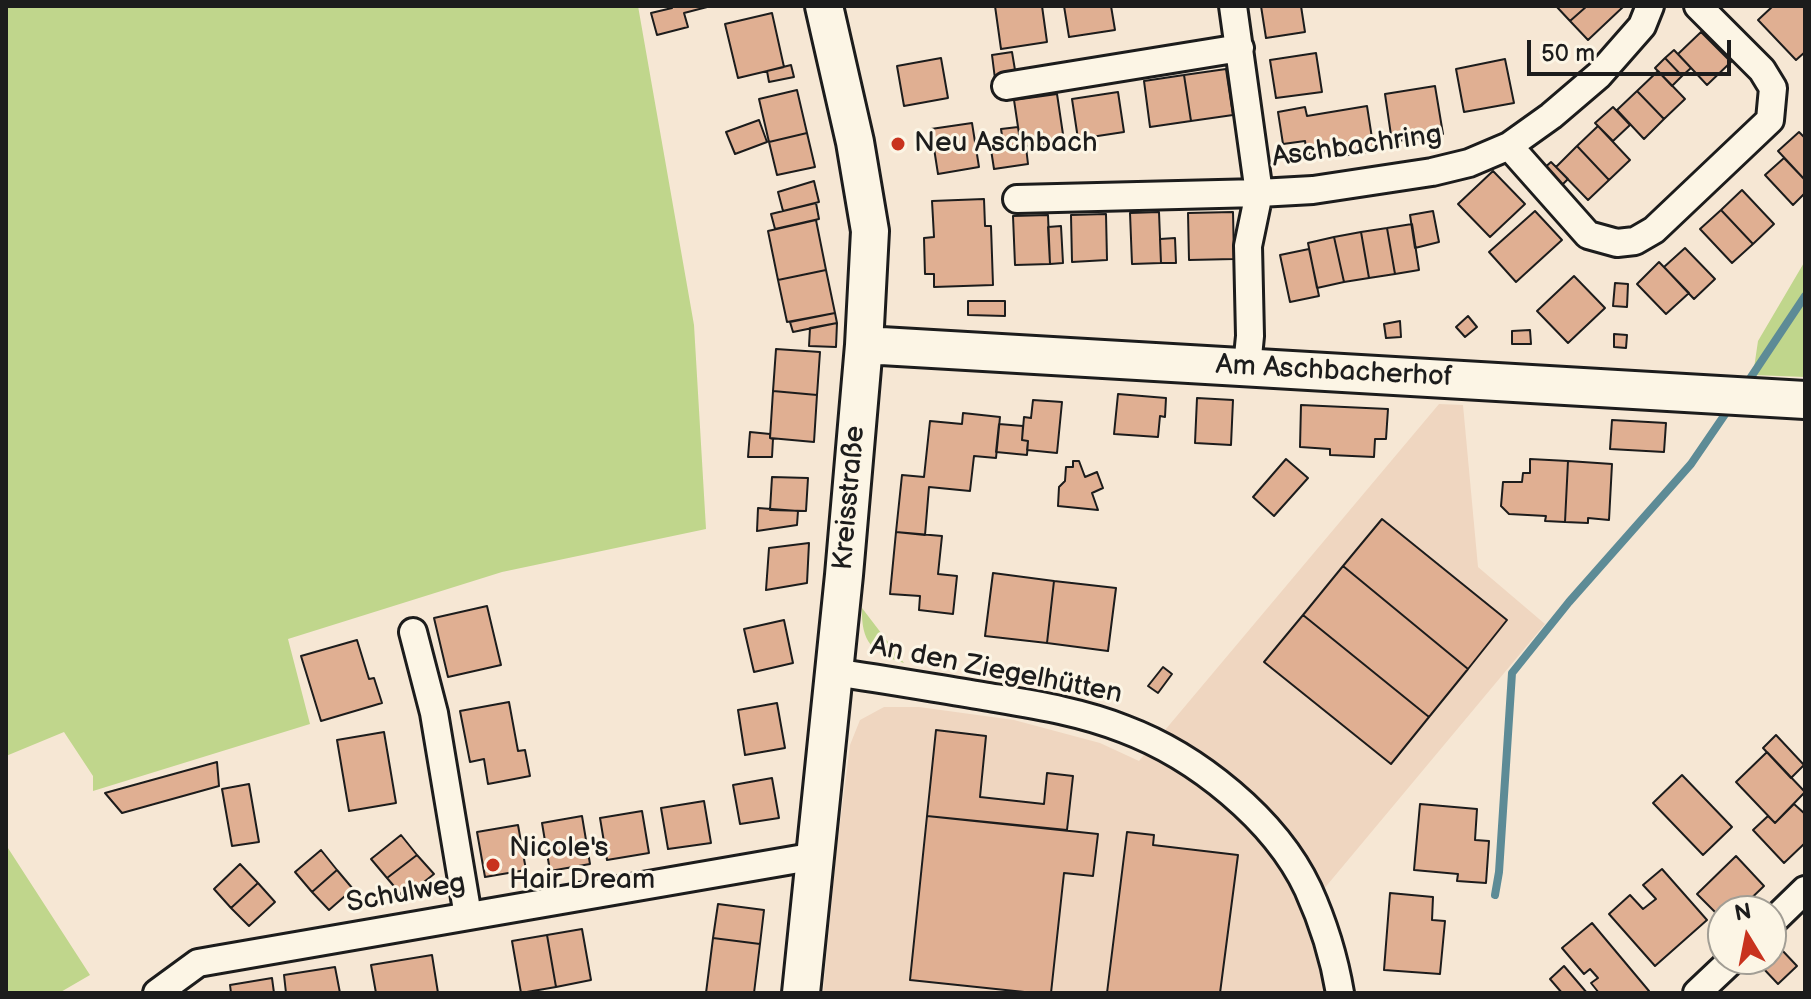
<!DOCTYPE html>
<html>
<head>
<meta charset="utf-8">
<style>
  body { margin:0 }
  #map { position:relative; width:1811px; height:999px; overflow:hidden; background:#f6e7d4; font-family:"Balsamiq Sans",sans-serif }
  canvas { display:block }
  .frame { position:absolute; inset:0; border:8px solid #1c1c1c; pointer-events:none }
  .north { position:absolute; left:1707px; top:895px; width:80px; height:80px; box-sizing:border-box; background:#fcf5e5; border:2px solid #a29e95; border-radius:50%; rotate:350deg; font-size:22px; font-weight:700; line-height:32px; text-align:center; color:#1c1c1c }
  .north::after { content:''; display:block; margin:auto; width:28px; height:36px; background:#c8321e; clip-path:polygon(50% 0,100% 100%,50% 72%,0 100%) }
  .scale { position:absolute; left:1527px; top:40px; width:204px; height:36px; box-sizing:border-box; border:4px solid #1c1c1c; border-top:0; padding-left:10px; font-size:24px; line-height:28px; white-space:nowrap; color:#1c1c1c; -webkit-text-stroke:6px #fcf5e5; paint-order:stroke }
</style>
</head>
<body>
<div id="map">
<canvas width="1811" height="999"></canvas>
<div class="frame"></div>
<div class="north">N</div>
<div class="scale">50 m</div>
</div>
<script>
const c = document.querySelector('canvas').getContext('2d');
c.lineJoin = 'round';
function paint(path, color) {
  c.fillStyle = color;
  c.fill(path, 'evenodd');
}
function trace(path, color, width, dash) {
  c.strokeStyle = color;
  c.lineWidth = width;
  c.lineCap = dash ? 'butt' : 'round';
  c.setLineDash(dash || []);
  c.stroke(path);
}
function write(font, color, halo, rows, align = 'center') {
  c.font = font + ' "Balsamiq Sans",sans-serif';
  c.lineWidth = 6;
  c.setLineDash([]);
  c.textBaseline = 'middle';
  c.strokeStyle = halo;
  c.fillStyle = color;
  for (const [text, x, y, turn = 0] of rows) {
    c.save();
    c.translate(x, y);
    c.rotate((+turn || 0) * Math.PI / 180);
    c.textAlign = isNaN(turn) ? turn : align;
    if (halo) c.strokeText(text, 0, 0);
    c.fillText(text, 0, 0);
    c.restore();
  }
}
paint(new Path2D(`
  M1439,404L1463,405L1478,567L1545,624L1303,914L1327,993H823L836,854L850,745L860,720L884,707H919L1014,720L1100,743L1139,761Z`), '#efd6c0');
paint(new Path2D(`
  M6,6H638L694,325L706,529L502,572L288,639L310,724L93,791V776L64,732L6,756Z
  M1805,261V377L1753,375L1758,341Z
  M862,608L904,663C872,653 861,642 862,608Z
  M6,845L90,975L59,993H6Z`), '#c0d68c');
trace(new Path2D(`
  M1745,386L1805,296
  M1495,895L1499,872L1512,673L1569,602L1691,464L1730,407`), '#5d8b96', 8);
const building = new Path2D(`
  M672,6H711L684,13L688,27L657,35L651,13L672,8Z
  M995,6H1042L1047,42L1001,49Z
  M1064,6H1111L1115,30L1069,37Z
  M1261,6H1301L1305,32L1266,38Z
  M1556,6H1587L1570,21Z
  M1587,6H1624L1588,40L1570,21Z
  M1773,6H1805V52L1796,60L1758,20Z
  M772,13L784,67L738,78L725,24Z
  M1701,32L1731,62L1707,85L1678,54Z
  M1674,50L1691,68L1682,76L1665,58Z
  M1012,52L1016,76L995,79L992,55Z
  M1316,53L1322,92L1276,98L1270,60Z
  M941,58L948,98L904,106L897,66Z
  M1665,58L1682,76L1672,86L1655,68Z
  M1505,59L1514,103L1464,112L1456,69Z
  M791,65L794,77L769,82L767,71Z
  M1226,69L1233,115L1191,121L1184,75Z
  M1658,71L1685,99L1664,119L1637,91Z
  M1184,75L1191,121L1150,127L1144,81Z
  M1435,86L1443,134L1392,142L1385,94Z
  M797,90L807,133L769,142L759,99Z
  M1637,91L1664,119L1644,139L1617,110Z
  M1118,92L1124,132L1078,139L1072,99Z
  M1057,94L1064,141L1021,147L1014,100Z
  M1367,106L1374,151L1335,157L1334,150L1307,154L1305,141L1283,144L1278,112L1305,107L1307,116Z
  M1613,107L1630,125L1613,141L1595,123Z
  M759,120L767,142L735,154L726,132Z
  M972,123L979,167L938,174L931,129Z
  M1598,126L1630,160L1609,180L1577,146Z
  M1018,127L1021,147H1026L1028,164L994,169L990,143L1003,142L1001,129Z
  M1799,132L1805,138V180L1778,151Z
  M807,133L815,167L777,175L769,142Z
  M1577,146L1609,180L1588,200L1556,167Z
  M1784,158L1805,180V193L1793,205L1765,175Z
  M1551,162L1568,179L1559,188L1542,170Z
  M1493,171L1525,204L1490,237L1458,204Z
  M814,181L819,202L783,211L778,192Z
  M1742,190L1774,224L1753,244L1721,210Z
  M984,199L985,226H991L993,285L934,287V274H925L924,238L934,237L932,201Z
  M816,203L819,219L775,229L771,214Z
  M1721,210L1753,244L1732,263L1700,229Z
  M1433,211L1439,242L1415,248L1410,215Z
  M1535,211L1562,240L1516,282L1489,252Z
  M1159,212L1161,263L1132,264L1130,213Z
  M1233,212L1234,259L1189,260L1188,213Z
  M1106,214L1107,260L1072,262L1071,215Z
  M1048,215L1050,264L1015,265L1013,216Z
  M816,220L826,270L778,280L768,231Z
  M1412,224L1419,270L1395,274L1387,228Z
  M1061,226L1063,263L1050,264L1048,227Z
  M1387,228L1395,274L1369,278L1361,232Z
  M1361,232L1369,278L1344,282L1334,237Z
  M1334,237L1344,282L1317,288L1308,243Z
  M1175,238L1176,263H1161L1160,239Z
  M1685,248L1715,279L1694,299L1664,267Z
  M1309,249L1319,296L1290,302L1280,255Z
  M1659,262L1689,293L1666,314L1637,284Z
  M826,270L835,313L787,322L778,280Z
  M1574,276L1605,308L1568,343L1537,311Z
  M1615,283L1628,284L1627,307L1613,306Z
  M968,301H1005V316L968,315Z
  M835,313L837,323L793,332L790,322Z
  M1468,316L1477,327L1465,337L1456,327Z
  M1400,321L1401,337L1386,338L1384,324Z
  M837,323L836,347L809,346L810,328Z
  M1530,330L1531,344H1512V331Z
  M1614,334L1627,335L1626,348L1614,347Z
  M776,349L820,352L817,395L773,391Z
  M773,391L817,395L814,442L770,438Z
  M1118,394L1166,398L1165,417L1160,416L1158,437L1114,434Z
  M1197,398L1233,400L1231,445L1195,443Z
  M1033,400L1062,402L1057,453L1027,450L1028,441L1022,440L1024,417L1031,418Z
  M1301,405L1388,409L1386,439H1375L1374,457L1330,455V449L1300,447Z
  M963,413L1000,417L996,458L974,456L970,491L929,487L925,535L896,532L902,475L924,477L930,421L962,424Z
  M1612,420L1666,423L1664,452L1610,449Z
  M999,424L1023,426L1022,440L1028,441L1027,455L996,452Z
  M750,432L770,434V438L773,439L772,457H748Z
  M1286,459L1308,478L1274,516L1253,497Z
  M1530,459L1568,461L1565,522L1545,521L1546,516L1509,514L1501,506L1503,482H1522L1523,473H1530Z
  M1073,461H1079L1085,477L1097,472L1103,488L1092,493L1098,510L1058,506L1059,487L1065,481L1066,467H1073Z
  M1568,461L1612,464L1609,520L1588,518V523L1565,522Z
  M772,477L808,478L806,511L770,510Z
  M758,508L798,511L797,525L757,531Z
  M1382,519L1507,620L1468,669L1343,566Z
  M896,532L942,536L938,574L957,576L953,614L919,610L920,596L890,594Z
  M809,543L807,583L766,590L769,548Z
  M1343,566L1468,669L1429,717L1303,615Z
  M993,573L1054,581L1047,643L985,636Z
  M1054,581L1116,588L1108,651L1047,643Z
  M487,606L501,665L448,677L434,618Z
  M1303,615L1429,717L1391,764L1264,662Z
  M784,620L793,663L754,672L744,629Z
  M357,640L369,679L374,678L382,703L321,721L301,656Z
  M1163,667L1172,674L1158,693L1148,686Z
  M509,702L518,751L525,750L530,776L488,784L484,759L470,762L460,711Z
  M777,703L785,748L745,755L738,710Z
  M936,730L986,736L980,797L1044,804L1047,773L1073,776L1067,830L927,816Z
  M384,732L396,803L349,811L337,740Z
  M1776,735L1804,765L1791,778L1763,748Z
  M1767,752L1805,792L1775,823L1736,782Z
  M217,762L219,786L122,813L105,793Z
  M1682,775L1732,827L1703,855L1653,803Z
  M772,778L779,818L740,824L733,785Z
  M249,784L259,842L232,846L222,789Z
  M704,801L711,843L668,849L661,808Z
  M1420,804L1477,809L1475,840L1489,841L1486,883L1457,881L1458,874L1414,870Z
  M1794,804L1805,814V843L1784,863L1753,830L1768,816L1775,823Z
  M642,811L649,853L607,860L600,818Z
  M582,816L590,864L550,871L542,823Z
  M927,816L1098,834L1093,876L1064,873L1051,993H1034L910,980Z
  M518,825L526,870L485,877L477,832Z
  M1127,832L1154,835L1153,845L1238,855L1220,993H1107Z
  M401,835L417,855L387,878L371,859Z
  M321,850L337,870L312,892L295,872Z
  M417,855L434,874L404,898L387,878Z
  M1736,856L1764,886L1738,911H1723V920L1697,894Z
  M240,864L258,883L231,908L214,889Z
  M1662,869L1707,920L1655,966L1609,914L1630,895L1643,909L1656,899L1643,885Z
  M337,870L353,889L329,910L312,892Z
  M258,883L275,902L249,926L231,908Z
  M1390,893L1433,897L1432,920L1445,921L1440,974L1384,970Z
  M718,904L764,910L760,944L713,938Z
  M1592,923L1649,991L1647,993H1599L1591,983L1598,978L1590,969L1584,974L1562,948Z
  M582,929L591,980L556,987L547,935Z
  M547,935L556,987L521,993L512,941Z
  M713,938L760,944L754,993H706Z
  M1780,948L1797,966L1778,984L1761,966L1768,959H1771V956Z
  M432,955L438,993H376L371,965Z
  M1564,966L1587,993H1562L1550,979Z
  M335,967L340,993H286L284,975Z
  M272,978L274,993H231L230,985Z`);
paint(building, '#e0af92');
trace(building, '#1c1c1c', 2);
const street = new Path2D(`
  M1233,6L1259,193L1313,190L1432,172L1469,163L1509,146L1551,116L1599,75L1642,26L1650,6
  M1006,86L1240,48
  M1509,146L1588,235L1617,243L1635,241L1654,230L1770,120L1773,88L1762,70L1698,6
  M1017,199L1259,193L1248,246L1250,336L1247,367
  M413,632L434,713L468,916
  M833,672C883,679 933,688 983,696C1030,704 1079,711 1124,729C1196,756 1275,819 1308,889C1323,922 1334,957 1340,993
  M1771,923L1805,890
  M157,993L198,963L215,960L816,856
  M1697,993L1733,959`);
const secondary = new Path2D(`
  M864,345L1805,400
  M801,993L844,575L864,345L870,231L855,142L824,6`);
trace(street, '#1c1c1c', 32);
trace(secondary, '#1c1c1c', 42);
trace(street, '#fcf5e5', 26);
trace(secondary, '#fcf5e5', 36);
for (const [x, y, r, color] of [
  [898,144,8,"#c8321e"],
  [493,865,8,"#c8321e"]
]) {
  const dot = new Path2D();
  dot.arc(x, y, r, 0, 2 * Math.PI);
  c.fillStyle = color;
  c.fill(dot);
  trace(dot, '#fcf5e5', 3);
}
write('28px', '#1c1c1c', '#fcf5e5', [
  ["Neu Aschbach",914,144],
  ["Nicole's",509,849],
  ["Hair Dream",509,881]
], 'left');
write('28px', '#1c1c1c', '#fcf5e5', [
  ["Aschbachring",1357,147,-8],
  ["Am Aschbacherhof",1334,372,3],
  ["Kreisstraße",850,498,-85],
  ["An den Ziegelhütten",996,671,11],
  ["Schulweg",406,894,-10]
]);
</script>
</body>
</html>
